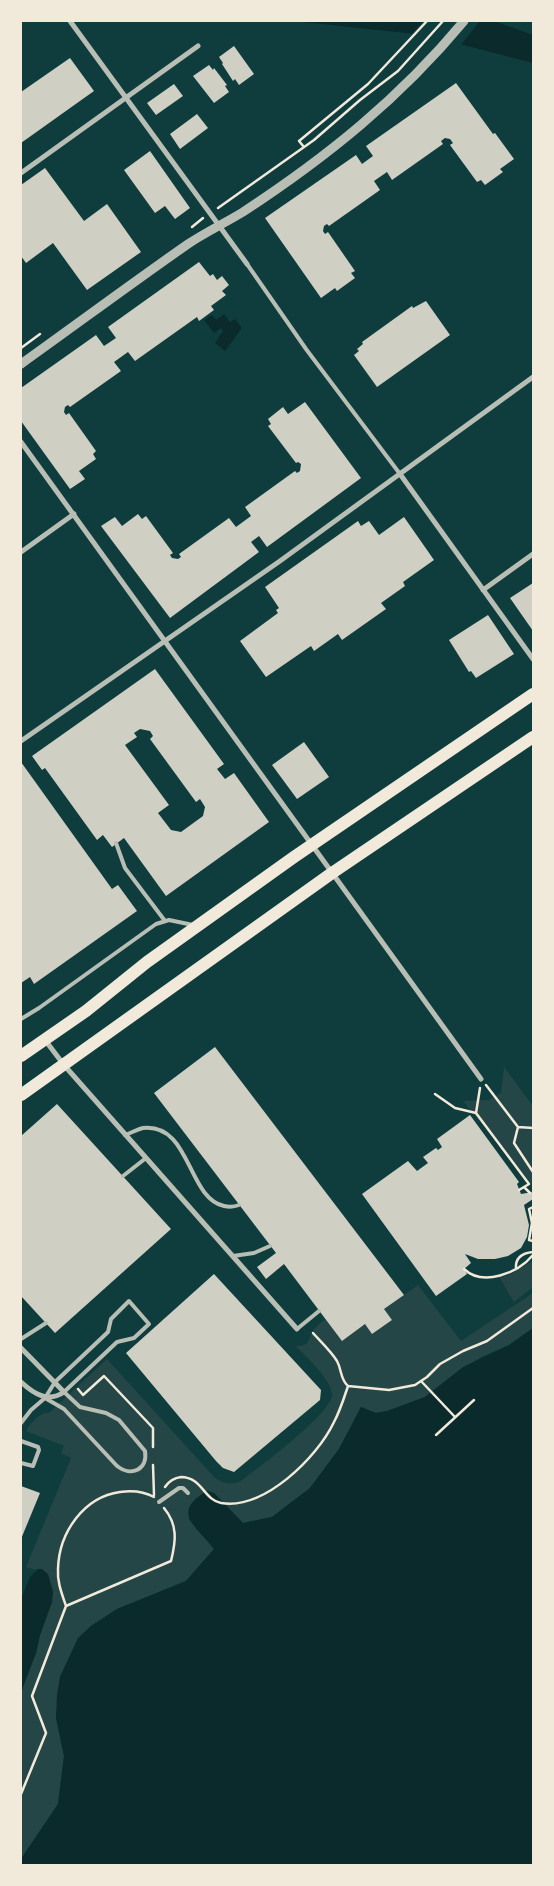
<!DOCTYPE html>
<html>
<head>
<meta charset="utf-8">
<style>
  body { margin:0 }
  #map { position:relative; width:554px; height:1886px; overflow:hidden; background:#0f3d3e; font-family:"Source Sans 3",sans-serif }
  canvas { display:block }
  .frame { position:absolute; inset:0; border:22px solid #f1e9da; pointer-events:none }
</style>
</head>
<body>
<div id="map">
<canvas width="554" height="1886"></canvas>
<div class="frame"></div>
</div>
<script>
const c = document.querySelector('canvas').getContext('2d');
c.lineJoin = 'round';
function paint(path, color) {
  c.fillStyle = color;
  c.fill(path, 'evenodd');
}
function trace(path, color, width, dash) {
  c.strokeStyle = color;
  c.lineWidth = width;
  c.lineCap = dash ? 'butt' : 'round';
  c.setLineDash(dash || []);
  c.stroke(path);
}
paint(new Path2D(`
  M504,1067L533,1106V1186L463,1101L489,1100L501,1093Z
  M531,1262L533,1265V1287L514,1302L499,1277L509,1275Z
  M418,1285L461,1341L533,1293V1328L509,1345L481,1357L425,1397L387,1411L375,1413L361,1407L339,1449L310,1488L272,1517L243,1523L214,1493L188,1518L214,1549L186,1581L117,1609L91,1626L78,1639L60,1677L56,1718L64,1756L58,1804L21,1859V1695L23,1687L36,1653L40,1635L52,1602L38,1569L36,1570L26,1567L71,1458L61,1453L64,1446L26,1431C33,1420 38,1414 50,1412L107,1359L215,1478C224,1484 231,1485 241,1481C258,1468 332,1413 332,1395C333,1381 305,1356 296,1346C311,1346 307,1340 313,1331C315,1326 322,1322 326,1319L365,1324L372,1334L392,1320L384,1309Z`), '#244646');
paint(new Path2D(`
  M293,21H494L533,35V63L425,35Z
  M224,314L230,322L235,319L242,328L225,351L215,343L223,331L221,328L214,333L204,320L212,315L216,320Z
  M533,1328V1865H21V1859L58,1804L64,1756L56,1718L57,1695L60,1677L78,1638L91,1626L117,1609L186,1581L214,1549C197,1526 170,1513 207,1491L214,1493L243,1523L272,1517L310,1488L339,1449L361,1407L376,1413L387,1411L425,1397L463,1367L509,1345Z
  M38,1569H42L48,1574L53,1592L52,1602L40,1635L36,1653L23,1687L21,1695V1599L30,1577Z`), '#0a2a2b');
paint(new Path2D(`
  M423,21H480L460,46L411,35Z`), '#0f3d3e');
paint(new Path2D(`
  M234,46L254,74L239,85L235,79L233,81L222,64L223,63L219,57Z
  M70,58L94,91L21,143V92Z
  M209,65L213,70L214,68L227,85L225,86L229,92L214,103L193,76Z
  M456,83L493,134L495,133L514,159L500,169L503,172L485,185L481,180L477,182L450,145L453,143L450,139L445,138L441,141L443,144L392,180L387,172L374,181L380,190L329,226L327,224L324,226L323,231L325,234L328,232L355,271L351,273L355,278L337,291L335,288L321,298L265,218L356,155L362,164L373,156L366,146Z
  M174,84L183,96L156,115L147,103Z
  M197,114L208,128L180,149L170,134Z
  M150,151L190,208L175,219L165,206L155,213L124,170Z
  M45,168L84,221L107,204L141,252L87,290L53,243L26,263L21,256V185Z
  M199,262L210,276L213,274L217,280L222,276L229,285L222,291L226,295L211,306L214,310L199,321L197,317L135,361L128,352L114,362L121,371L70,407L68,405L65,407L64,412L66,415L69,413L96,451L93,454L96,459L79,471L85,479L70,489L21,421V388L96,335L104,346L116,338L108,327Z
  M426,301L450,335L377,387L354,355L359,351L357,349L363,344L362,342L412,306L413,308Z
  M305,402L361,478L267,547L259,536L251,542L259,552L170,618L101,526L115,517L122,526L138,514L142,519L146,516L173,553L170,555L172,558L178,559L181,557L179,554L229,518L236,527L251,516L245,507L295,471L297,473L300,471L301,464L298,462L296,463L268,426L271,424L268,419L283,407L288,414Z
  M404,517L434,560L403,582L405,586L381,603L386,609L342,640L338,634L314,651L311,646L266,677L240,641L278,613L276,610L279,608L265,587L358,521L361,526L369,521L379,535Z
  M533,583V631L510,598Z
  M488,615L514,654L476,678L471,671L469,672L449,640Z
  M155,669L224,764L217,769L225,779L234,773L269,822L166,896L124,838L112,847L103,835L97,840L45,768L42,770L32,756ZM140,729L150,731L153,736L150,739L196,802L200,799L205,807L203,816L181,832L171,830L158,813L169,805L125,745L137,737L134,733Z
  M304,742L329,777L297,799L272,765Z
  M21,762L112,889L118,885L137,911L34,984L30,977L21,983Z
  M215,1047L404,1295L384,1309L392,1320L372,1334L365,1324L342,1341L284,1264L266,1279L257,1267L276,1253L154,1093Z
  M57,1104L171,1229L55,1333L21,1296V1136Z
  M470,1115L519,1182L517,1184L521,1194L533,1192V1199L524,1205L529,1225L527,1237L521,1248L508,1256L495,1259H478L465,1254L471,1263L464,1269L467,1274L436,1296L362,1194L408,1161L417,1171L428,1163L423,1157L436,1148L438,1150L442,1147L437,1139Z
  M214,1274L321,1390L320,1400L234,1472L223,1468L216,1461L126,1353Z
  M21,1486L40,1493L21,1539Z`), '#cfcfc3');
trace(new Path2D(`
  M304,147L299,141L368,84L427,21
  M218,208L314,140L360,100L398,71L443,21
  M192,227L203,218
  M21,348L40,334
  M486,1085L518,1127L533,1128
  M480,1088L476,1113L529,1184L519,1190
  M435,1094L455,1108L476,1113
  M518,1127L514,1143L533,1172
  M524,1187L530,1193
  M533,1207L529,1209L532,1223L529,1240L533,1241
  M464,1269C483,1287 518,1273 533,1255
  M516,1269C515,1258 522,1253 533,1252
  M313,1333C321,1342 331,1351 337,1361C342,1370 340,1379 348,1386
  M421,1381L455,1417
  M78,1389L83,1395L104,1376L153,1428V1447
  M436,1435L474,1400
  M153,1465L154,1495
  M165,1487C169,1481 173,1478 181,1477C202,1477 204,1500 221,1503C264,1510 317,1458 334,1422C340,1411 344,1398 348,1386L389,1390L415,1385L427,1377L440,1364L463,1351L487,1341L533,1308
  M66,1606C62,1594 57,1582 58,1569C59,1532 84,1497 120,1492C133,1490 143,1491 154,1497
  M21,1794L46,1733L32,1696L66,1606L171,1561C176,1541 178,1525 164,1508`), '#f1e9da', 2.5);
trace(new Path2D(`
  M247,264L306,349L400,474
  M116,843L125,868L165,921
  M21,1019L39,1008L156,924L169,920L193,925
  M125,1135C131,1133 138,1129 143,1128C191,1123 187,1198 224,1206C229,1207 234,1207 239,1205
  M123,1176L146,1158
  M233,1256L254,1253L270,1246
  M297,1329L319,1311
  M21,1339L46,1323
  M21,1423L31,1410L45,1398L55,1382L108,1332L111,1319L129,1301L149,1324L134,1338L117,1342L64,1392L80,1407L106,1413L119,1420L145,1451C148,1470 131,1477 117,1466L64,1409L45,1398
  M21,1441L38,1447L39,1450L33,1466L21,1463
  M159,1502L179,1488H183L188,1493`), '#b8beb3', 4);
trace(new Path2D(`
  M70,21L247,264
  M21,173L198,46
  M21,442L481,1079
  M400,474L533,659
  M21,552L74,514
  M483,590L533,554
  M21,741L280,561L533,377
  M45,1040L64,1065L297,1329
  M21,1348L64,1392C48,1403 34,1394 21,1382`), '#b8beb3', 5);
trace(new Path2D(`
  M21,364C77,324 132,283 188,244C206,232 225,223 243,212C327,157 400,98 464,21`), '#b8beb3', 9);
trace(new Path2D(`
  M21,1056L86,1011L147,962L294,857L533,694
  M21,1095L332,873L533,737`), '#f1e9da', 12);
</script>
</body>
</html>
